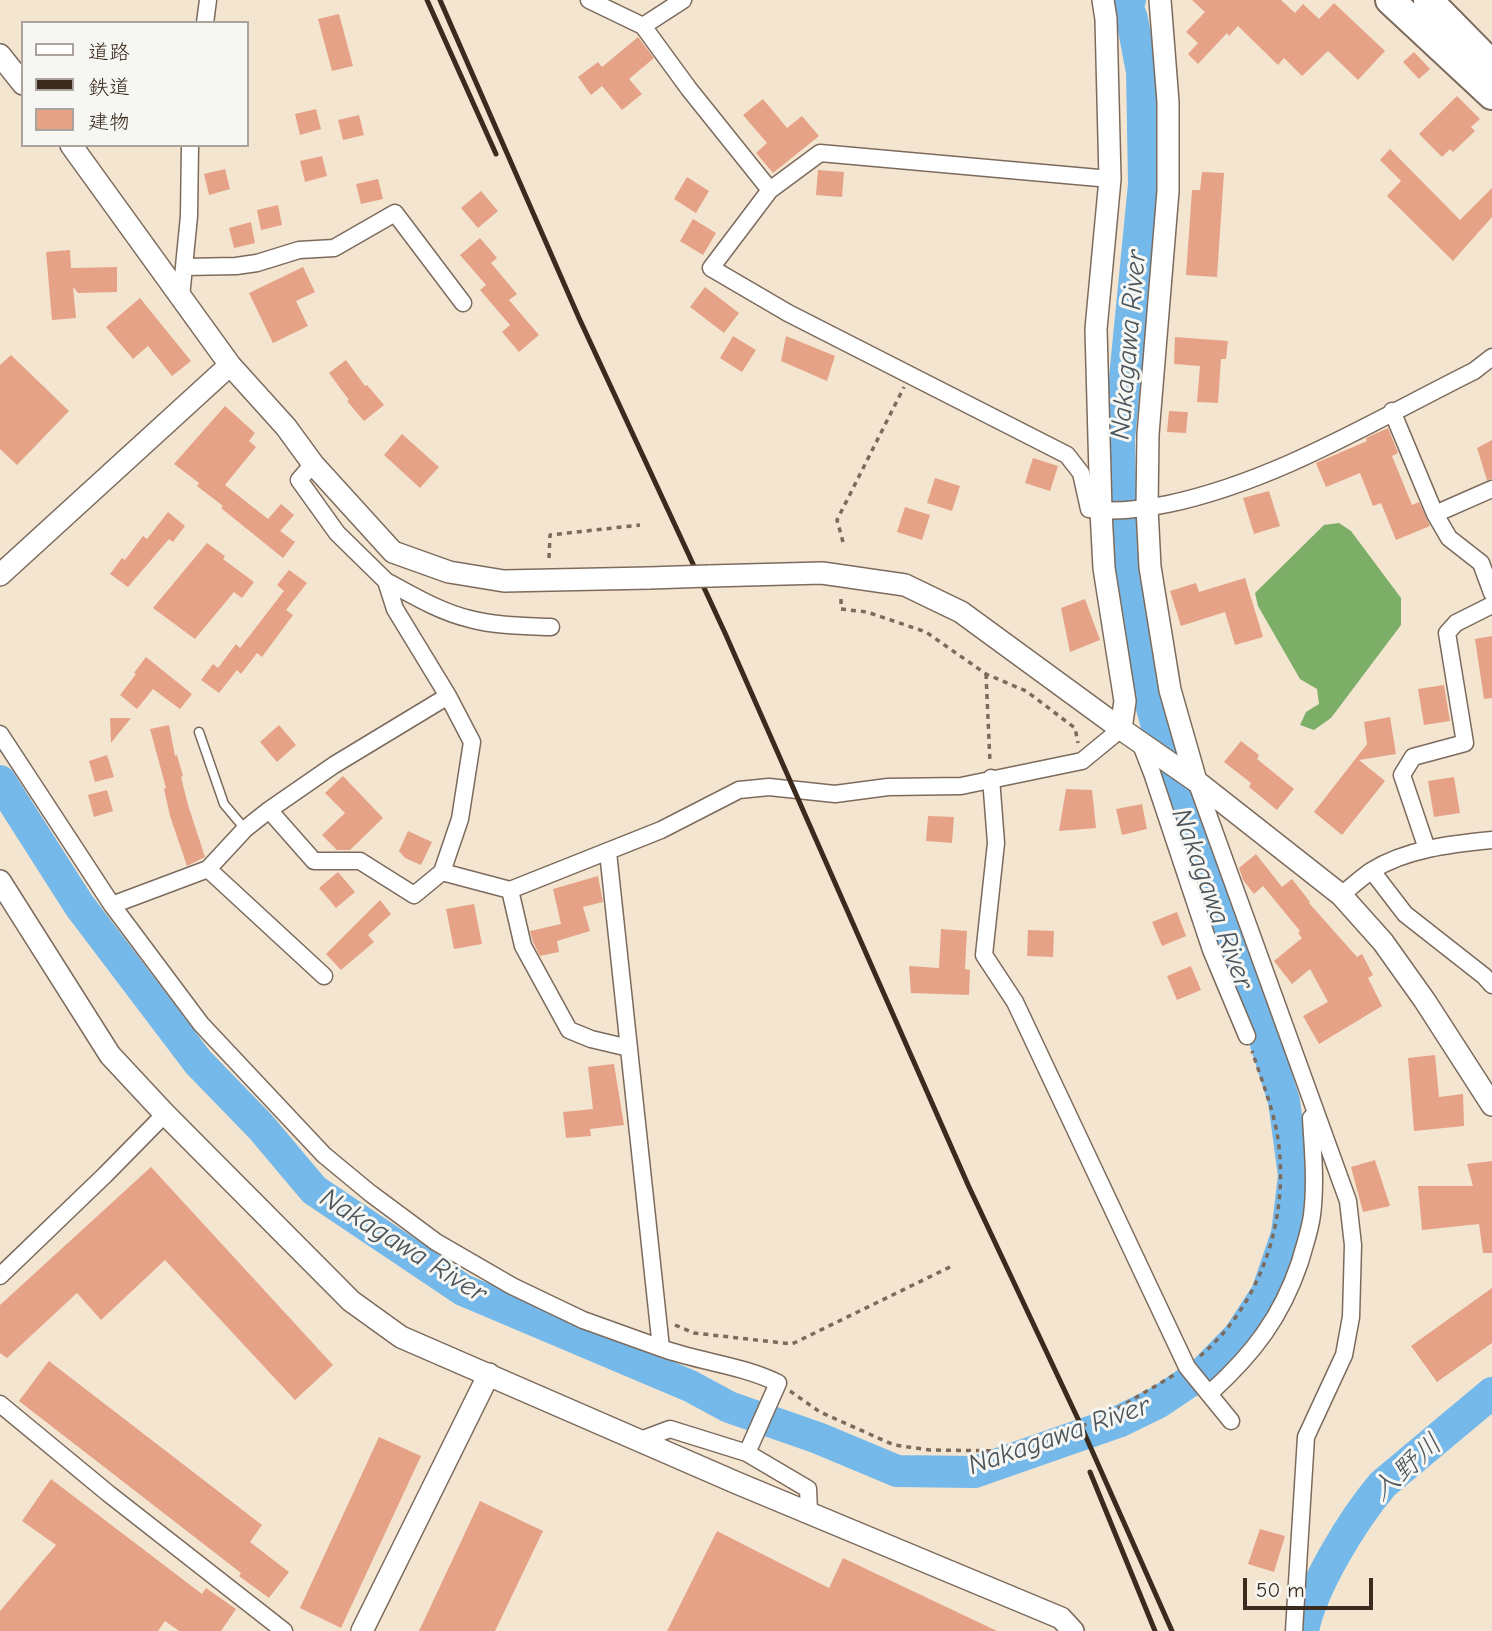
<!DOCTYPE html>
<html>
<head>
<meta charset="utf-8">
<style>
  body { margin:0 }
  #map { position:relative; width:1492px; height:1631px; overflow:hidden; background:#f4e5d1; font-family:"Comic Neue","Klee One",sans-serif }
  canvas { display:block }
  .legend { position:absolute; left:21px; top:21px; width:228px; height:126px; box-sizing:border-box; background:#f6f6f2; border:2px solid #aba49d; margin:0; padding:9px 12px; list-style:none; font-size:21px; color:#3b2a1e }
  .legend li { display:flex; align-items:center; gap:14px; height:35px }
  .legend b { width:35px; border:2px solid #aba49d }
  .scale { position:absolute; left:1243px; top:1578px; width:130px; height:32px; box-sizing:border-box; border:4px solid #3b2a1e; border-top:0; padding-left:9px; font-size:21px; line-height:24px; white-space:nowrap; color:#3b2a1e; -webkit-text-stroke:5px #f6f6f2; paint-order:stroke }
</style>
</head>
<body>
<div id="map">
<canvas width="1492" height="1631"></canvas>
<ul class="legend">
<li><b style="height:9px;background:#fff"></b>道路</li>
<li><b style="height:9px;background:#3b2a1e"></b>鉄道</li>
<li><b style="height:19px;background:#e5a287"></b>建物</li>
</ul>
<div class="scale">50 m</div>
</div>
<script>
const c = document.querySelector('canvas').getContext('2d');
c.lineJoin = 'round';
function paint(path, color) {
  c.fillStyle = color;
  c.fill(path, 'evenodd');
}
function trace(path, color, width, dash) {
  c.strokeStyle = color;
  c.lineWidth = width;
  c.lineCap = dash ? 'butt' : 'round';
  c.setLineDash(dash || []);
  c.stroke(path);
}
function write(font, color, halo, rows, align = 'center') {
  c.font = font + ' "Comic Neue","Klee One",sans-serif';
  c.lineWidth = 6;
  c.setLineDash([]);
  c.textBaseline = 'middle';
  c.strokeStyle = halo;
  c.fillStyle = color;
  for (const [text, x, y, turn = 0] of rows) {
    c.save();
    c.translate(x, y);
    c.rotate((+turn || 0) * Math.PI / 180);
    c.textAlign = isNaN(turn) ? turn : align;
    if (halo) c.strokeText(text, 0, 0);
    c.fillText(text, 0, 0);
    c.restore();
  }
}
paint(new Path2D(`
  M1339,523L1351,531L1401,598V625L1331,718L1314,730L1300,725L1306,712L1319,704L1317,689L1300,679L1258,606L1255,593L1324,525Z`), '#7cae68');
trace(new Path2D(`
  M0,781L79,905L198,1062L261,1127L314,1190L463,1290L690,1386L729,1407L818,1438L897,1471L975,1472L1118,1422L1159,1402L1205,1371L1239,1336L1267,1293L1287,1234L1294,1176L1284,1101L1255,1009L1178,804L1135,645L1121,547L1119,439L1144,184L1142,72L1132,19L1127,5L1130,0
  M1303,1631C1311,1587 1354,1518 1383,1484L1492,1393`), '#75b9eb', 32);
paint(new Path2D(`
  M1192,0H1281L1295,13L1303,4L1319,19L1334,3L1385,51L1358,80L1328,51L1302,76L1284,58L1278,65L1238,26L1229,36L1227,33L1198,64L1188,54L1198,43L1186,32L1205,12Z
  M339,14L353,66L332,71L318,19Z
  M638,37L654,58L629,79L642,94L622,110L602,86L591,95L578,77L598,62L602,67Z
  M1414,52L1430,69L1419,79L1403,62Z
  M1457,96L1480,119L1471,127L1475,131L1453,152L1450,149L1442,157L1419,134Z
  M763,99L787,128L802,116L819,136L773,173L756,153L767,143L743,115Z
  M316,109L321,129L300,135L295,114Z
  M359,115L364,135L343,140L338,120Z
  M1390,149L1460,220L1492,188V217L1453,261L1387,196L1401,181L1380,160Z
  M322,156L327,176L305,182L300,161Z
  M225,169L230,189L209,195L204,174Z
  M818,170L844,172L842,197L816,195Z
  M1202,172L1224,173L1217,277L1186,275L1192,190H1200Z
  M687,177L709,191L696,213L674,199Z
  M378,179L383,199L361,204L356,184Z
  M481,191L498,211L478,228L461,208Z
  M278,205L282,225L261,230L257,210Z
  M693,219L716,233L703,255L680,241Z
  M251,222L255,243L234,248L229,228Z
  M480,238L497,258L491,263L517,294L509,300L539,335L519,352L502,332L510,325L480,290L486,285L460,255Z
  M70,250L71,268L117,267V292L78,293L73,287L76,318L52,320L46,252Z
  M303,267L315,292L296,301L308,326L273,343L249,293Z
  M705,287L739,313L724,333L690,307Z
  M140,298L191,361L172,376L148,346L133,359L106,327Z
  M733,336L756,350L742,372L720,358Z
  M786,336L835,356L827,381L781,361Z
  M1175,337L1228,341L1226,359H1221L1218,403L1197,402L1200,366L1174,364Z
  M11,355L69,411L17,465L0,449V365Z
  M346,360L365,386L367,385L384,405L364,421L347,401L349,400L329,373Z
  M225,406L255,433L249,441L256,447L225,485L268,519L281,504L294,515L280,531L295,542L283,558L221,508L223,506L197,486L199,483L174,464Z
  M1169,411L1188,412L1186,433L1167,432Z
  M1388,428L1398,453L1392,456L1412,505L1419,502L1430,526L1396,540L1381,503L1373,506L1360,473L1326,487L1316,463L1367,441L1366,438Z
  M402,434L439,467L420,488L384,455Z
  M1492,440V479L1487,480L1477,448Z
  M1033,458L1058,466L1050,491L1025,483Z
  M935,478L960,486L952,511L927,503Z
  M1269,491L1280,526L1254,534L1243,498Z
  M905,507L930,515L922,540L897,532Z
  M168,512L185,526L173,542L169,539L128,587L110,574L122,558L125,560L143,536L147,539Z
  M207,543L225,556L223,559L254,582L242,598L234,592L195,639L153,608Z
  M289,570L307,583L286,610L293,615L262,657L257,653L241,674L237,670L219,693L201,680L213,664L218,668L236,644L240,648L284,591L277,585Z
  M1245,578L1263,637L1235,645L1225,612L1181,626L1170,591L1196,583L1199,592Z
  M1085,599L1100,640L1070,652L1061,608Z
  M1492,636V698L1484,699L1475,639Z
  M146,657L192,694L180,709L153,689L137,709L120,695L136,674L134,673Z
  M1444,685L1450,721L1424,725L1418,689Z
  M1390,717L1396,754L1359,760L1385,781L1342,835L1314,812L1367,744L1364,722Z
  M110,718H131L111,743Z
  M169,725L175,756L177,755L183,776L181,777L188,805L205,857L187,866L170,816L164,789L166,788L150,729Z
  M279,725L296,745L277,762L260,742Z
  M1241,741L1259,755L1257,759L1294,789L1277,810L1249,787L1251,783L1224,762Z
  M107,755L114,777L95,782L89,761Z
  M343,776L383,818L350,850H337L322,835L345,813L325,793Z
  M1454,777L1460,813L1434,817L1428,781Z
  M1066,789L1092,790L1096,828L1059,831Z
  M107,790L113,811L94,817L88,795Z
  M1142,804L1147,829L1122,835L1116,809Z
  M928,816L954,817L952,843L926,841Z
  M408,831L432,842L421,865L405,858L399,851Z
  M1256,854L1282,887L1292,879L1310,902L1309,903L1357,957L1362,954L1373,975L1368,978L1382,1006L1319,1044L1303,1016L1328,1002L1310,969L1292,984L1274,961L1302,938L1298,933L1300,931L1263,886L1254,894L1243,880L1239,868Z
  M338,872L355,892L336,908L319,888Z
  M598,876L603,902L583,907L590,931L557,941L559,952L540,956L533,942L530,931L561,924L553,889Z
  M380,900L391,914L368,935L374,942L341,970L326,954Z
  M474,904L482,944L454,949L446,909Z
  M1177,912L1186,936L1162,946L1152,922Z
  M941,929L967,931L965,969L970,970L969,995L911,993L909,966L939,968Z
  M1028,930L1054,931L1053,957L1027,956Z
  M1191,966L1201,990L1177,1000L1167,976Z
  M1435,1055L1439,1097L1463,1094L1464,1126L1414,1131L1408,1058Z
  M614,1064L624,1125L590,1129L591,1136L566,1138L563,1112L593,1109L588,1067Z
  M1375,1160L1390,1206L1363,1212L1351,1167Z
  M1492,1161V1253H1483L1479,1224L1422,1230L1418,1186H1473L1467,1164Z
  M151,1167L333,1365L295,1400L165,1260L101,1320L77,1293L7,1358L0,1353V1305Z
  M1492,1288V1343L1437,1382L1411,1346Z
  M49,1361L262,1525L250,1542L289,1572L269,1598L239,1576L241,1573L19,1401Z
  M379,1437L421,1456L341,1628L300,1608Z
  M51,1479L202,1594L206,1588L236,1609L221,1631H179L165,1621L158,1631H0V1611L56,1545L22,1521Z
  M480,1501L543,1531L495,1631H419Z
  M1260,1529L1285,1536L1274,1572L1248,1564Z
  M717,1531L829,1588L843,1558L997,1631H667Z`), '#e5a287');
const service = new Path2D(`
  M199,732L224,804L245,829`);
const minor = new Path2D(`
  M589,0L643,26L689,89L770,190L711,268L788,313L1067,455L1081,473L1089,509C1115,513 1142,509 1168,504C1277,481 1375,420 1474,371L1492,357
  M205,23L208,0
  M643,26L683,0
  M770,190L820,153L1110,179
  M184,267L236,266L257,263L299,250L334,248L395,213L463,303
  M181,297L189,216L190,145
  M1392,411L1435,514L1449,538L1481,563L1492,593
  M313,464L299,480L337,533L386,581L395,609L448,696L472,742L460,819L442,872L510,890L661,830L739,790L769,787L835,794L888,787L961,786L1082,761L1121,729
  M1435,514L1492,489
  M386,581C412,595 440,612 470,619C496,626 524,626 551,627
  M0,734L112,905L201,1024L324,1155L370,1193L436,1242L512,1286L583,1320L661,1348
  M1140,742L1152,773L1211,950L1247,1036
  M991,778L996,843L984,955L1015,1002L1187,1367L1231,1421
  M1196,781L1348,1201L1353,1245L1351,1317L1344,1355L1306,1437L1294,1631
  M269,810L314,861H360L414,895L442,872
  M1427,849L1402,775L1413,757L1465,743L1447,633L1456,623L1492,605
  M608,852L661,1348C700,1362 741,1365 778,1383L747,1453
  M208,869L245,829L269,810L334,765L448,696
  M1372,871L1405,914L1484,976L1492,985
  M510,890L523,946L569,1030L591,1039L629,1048
  M1341,895C1351,887 1361,878 1371,871C1406,849 1451,844 1492,840
  M112,905L208,869L324,976
  M0,1276L105,1175L165,1114
  M1210,1393C1253,1354 1281,1318 1300,1262C1304,1247 1310,1231 1312,1215C1316,1183 1313,1151 1311,1118L1314,1115
  M0,1404L109,1494L284,1631
  M638,1441L670,1429L747,1453L808,1489L809,1512`);
const tertiary = new Path2D(`
  M1103,0L1106,19L1110,179L1096,329L1101,511L1104,568L1125,701L1121,729
  M1160,0L1168,102V191L1148,434L1147,508L1150,567L1170,690L1196,781
  M0,55L23,84
  M71,145L230,365L286,427L313,464L393,552L449,572L504,581L649,578
  M0,575L230,365
  M709,576L822,573L905,585L961,612L1121,729L1196,781L1341,895L1383,942L1425,1001L1492,1105
  M0,881L110,1055L165,1114L351,1301L401,1337L737,1483L1061,1618L1073,1631
  M362,1631L489,1374`);
const trunk = new Path2D(`
  M1390,0L1492,95
  M1428,0L1492,65`);
trace(service, '#7c6b5d', 11);
trace(minor, '#7c6b5d', 19);
trace(tertiary, '#7c6b5d', 24);
trace(trunk, '#7c6b5d', 32);
trace(new Path2D(`
  M843,542L837,520L904,387
  M549,558L550,535L640,525
  M841,599V609L867,612L926,632L986,674L1026,691L1075,728L1078,743
  M986,674L990,762
  M675,1325L694,1333L792,1344L952,1266
  M1200,1356C1263,1303 1291,1213 1277,1133C1272,1106 1261,1078 1252,1051
  M790,1391L820,1412L894,1445L930,1450L1006,1451L1056,1437L1103,1417L1174,1375`), '#7c6b5d', 3.5, [5, 5]);
trace(service, '#fff', 8);
trace(minor, '#fff', 16);
trace(tertiary, '#fff', 21);
trace(trunk, '#fff', 28);
trace(new Path2D(`
  M427,0L496,154
  M440,0L579,318L725,633L969,1187L1078,1419L1172,1631
  M1090,1472L1155,1631`), '#3b2a1e', 5);
const tertiaryBridge = new Path2D(`
  M649,578L709,576`);
trace(tertiaryBridge, '#7c6b5d', 24, []);
trace(tertiaryBridge, '#fff', 21);
write('italic 28px', '#4c555c', '#f6f6f2', [
  ["Nakagawa River",1129,345,-85],
  ["Nakagawa River",1212,899,70],
  ["Nakagawa River",403,1246,32],
  ["Nakagawa River",1059,1436,-19],
  ["入野川",1407,1468,-42]
]);
</script>
</body>
</html>
